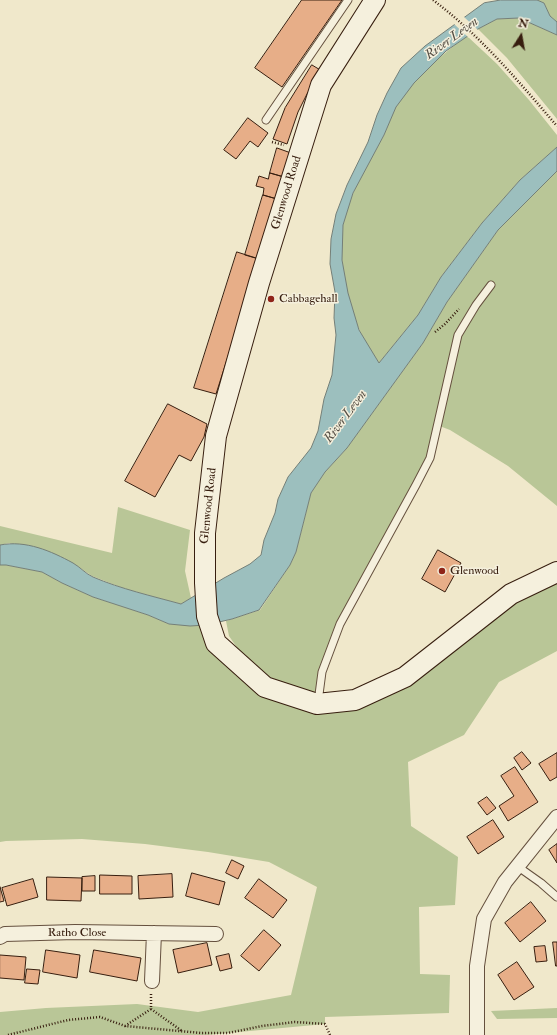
<!DOCTYPE html>
<html>
<head>
<meta charset="utf-8">
<style>
  body { margin:0 }
  #map { position:relative; width:557px; height:1035px; overflow:hidden; background:#f0e8cb; font-family:"IM FELL Double Pica",serif }
  canvas { display:block }
  .north { position:absolute; left:501px; top:16px; width:40px; height:40px; -webkit-text-stroke:3px #f5f0dd; paint-order:stroke; rotate:11deg; font-size:11px; font-weight:700; line-height:16px; text-align:center; color:#371e0f }
  .north::after { content:''; display:block; margin:auto; width:14px; height:18px; background:#371e0f; clip-path:polygon(50% 0,100% 100%,50% 72%,0 100%) }
</style>
</head>
<body>
<div id="map">
<canvas width="557" height="1035"></canvas>
<div class="north">N</div>
</div>
<script>
const c = document.querySelector('canvas').getContext('2d');
c.lineJoin = 'round';
function paint(path, color) {
  c.fillStyle = color;
  c.fill(path, 'evenodd');
}
function trace(path, color, width, dash) {
  c.strokeStyle = color;
  c.lineWidth = width;
  c.lineCap = dash ? 'butt' : 'round';
  c.setLineDash(dash || []);
  c.stroke(path);
}
function write(font, color, halo, rows, align = 'center') {
  c.font = font + ' "IM FELL Double Pica",serif';
  c.lineWidth = 3;
  c.setLineDash([]);
  c.textBaseline = 'middle';
  c.strokeStyle = halo;
  c.fillStyle = color;
  for (const [text, x, y, turn = 0] of rows) {
    c.save();
    c.translate(x, y);
    c.rotate((+turn || 0) * Math.PI / 180);
    c.textAlign = isNaN(turn) ? turn : align;
    if (halo) c.strokeText(text, 0, 0);
    c.fillText(text, 0, 0);
    c.restore();
  }
}
paint(new Path2D(`
  M537,0H557V22L550,16L544,3Z
  M519,18L557,35V119L507,58L478,29L497,19Z
  M467,36L497,64L529,100L557,135V147L520,180L482,223L441,277L418,315L379,363C372,352 364,341 359,329C346,297 338,259 343,225C348,196 369,162 383,137C388,127 390,115 396,106C414,78 441,55 467,36Z
  M557,171V506L508,466L450,430L437,425L430,458L340,624L319,694L297,692L256,675L229,636L226,621L260,610L290,565L296,552L311,493L325,472L347,448L423,343L447,302L498,230Z
  M118,507L190,530L185,571L191,598L181,604L125,589L92,576L74,564L9,543L0,545V526L112,553Z
  M0,565H6L42,572L62,583L93,597L148,615L169,624L206,625L265,687L355,700L513,599L557,581V651L499,682L464,735L408,762L411,826L458,857L455,905L419,907L420,974L450,975L449,1013L325,1017V1024L207,1035H0V1012L46,1008L137,1004L198,1012L291,995L317,887L269,862L208,852L145,844L82,839L6,841L0,842Z
  M557,1008V1018L497,1019L491,1011Z`), '#b9c697');
const water = new Path2D(`
  M501,0H537L544,3L550,16L557,22V35L519,18L497,19L478,29L446,51L414,83L396,107L384,135L353,193L343,225L342,260L348,293L359,330L379,363L418,315L441,277L482,223L520,180L557,147V171L498,230L447,302L423,343L347,448L325,472L311,493L296,552L290,565L259,610L232,619L206,625L190,626L169,624L148,615L93,597L62,583L42,572L6,565H0V545C26,540 51,551 73,563C80,567 86,574 93,577C121,589 152,596 181,604L224,578L250,564L261,555L264,540L275,513L278,499L288,477L311,448L318,431L324,399L332,375L336,335L334,318L335,292L330,264L331,239L336,214L347,185L368,142L377,115L387,93L401,68L425,46L484,3Z`);
paint(water, '#9cbfbe');
trace(water, '#747f78', 1);
paint(new Path2D(`
  M463,16L479,31L469,38L453,23Z`), '#f0e8cb');
const building = new Path2D(`
  M302,0H342L282,87L255,68Z
  M312,65L322,71L307,94L298,112L287,144L273,139L285,108Z
  M248,118L268,133L258,147L250,141L236,159L224,150Z
  M277,148L291,153L284,177L270,173Z
  M270,173L284,177L277,199L263,195L264,188L256,186L259,176L268,179Z
  M263,195L277,199L259,259L245,255Z
  M237,252L259,259L216,394L194,388Z
  M168,404L207,424L204,437L191,461L179,455L155,497L125,481Z
  M438,550L461,563L445,592L422,579Z
  M522,752L531,763L522,770L514,758Z
  M557,753V777L550,781L539,764Z
  M515,767L538,802L508,821L499,806L514,796L501,776Z
  M487,797L496,808L487,815L478,803Z
  M493,820L504,837L478,854L467,837Z
  M557,844V863L549,850Z
  M232,860L244,866L238,879L226,873Z
  M192,873L225,882L219,905L186,896Z
  M172,874L173,897L139,899L138,876Z
  M100,875L132,876V894H100Z
  M95,876V891H82V877Z
  M47,877L82,878L81,901L47,900Z
  M33,879L38,897L7,906L2,888Z
  M259,879L287,900L273,918L245,898Z
  M0,887L4,901L0,902Z
  M531,902L546,921L520,942L505,923Z
  M264,930L281,945L259,971L241,956Z
  M553,942H557V966H556Z
  M207,943L212,965L178,973L173,950Z
  M545,946L547,961L536,962L534,947Z
  M46,950L80,955L77,978L43,972Z
  M94,950L141,958L137,981L90,972Z
  M229,954L232,968L220,971L216,957Z
  M0,955L26,957L24,980L0,978Z
  M517,962L534,987L514,1000L498,975Z
  M27,969L40,970L38,984L25,983Z`);
paint(building, '#e7ae88');
trace(building, '#371e0f', 1);
const lane = new Path2D(`
  M266,120L348,0
  M318,702L322,672L340,624L416,485L430,458L458,335L476,305L491,285
  M517,866L541,883L557,897`);
const street = new Path2D(`
  M0,937L5,934L75,932L216,934
  M152,981L154,933
  M477,1035V966L484,919L505,882L557,817`);
const secondary = new Path2D(`
  M375,0L321,85L259,283L216,436L205,533V583L207,616L216,643L265,687L317,704L355,700L405,677L511,594L557,572`);
trace(lane, '#65503e', 9);
trace(street, '#65503e', 16);
trace(secondary, '#371e0f', 22);
trace(new Path2D(`
  M433,0C481,36 518,81 557,126
  M272,142L284,145
  M435,332L445,324L459,309
  M151,994V1009L182,1031
  M125,1026L151,1009
  M8,1035L68,1020L100,1017L125,1026L201,1033H228L262,1026L295,1022L325,1024L330,1035`), '#371e0f', 2.5, [1, 2]);
trace(lane, '#f5f0dd', 7);
trace(street, '#f5f0dd', 14);
trace(secondary, '#f5f0dd', 20);
for (const [x, y, r, color] of [
  [271,299,4,"#8f2418"],
  [442,571,4,"#8f2418"]
]) {
  const dot = new Path2D();
  dot.arc(x, y, r, 0, 2 * Math.PI);
  c.fillStyle = color;
  c.fill(dot);
  trace(dot, '#f5f0dd', 1.5);
}
write('12px', '#371e0f', '#f5f0dd', [
  ["Glenwood Road",287,193,-73],
  ["Glenwood Road",209,506,-84],
  ["Ratho Close",77,933]
]);
write('12px', '#371e0f', '#f5f0dd', [
  ["Cabbagehall",279,299],
  ["Glenwood",450,571]
], 'left');
write('italic 13px', '#554e44', '#f5f0dd', [
  ["River Leven",452,39,-36],
  ["River Leven",346,417,-53]
]);
</script>
</body>
</html>
